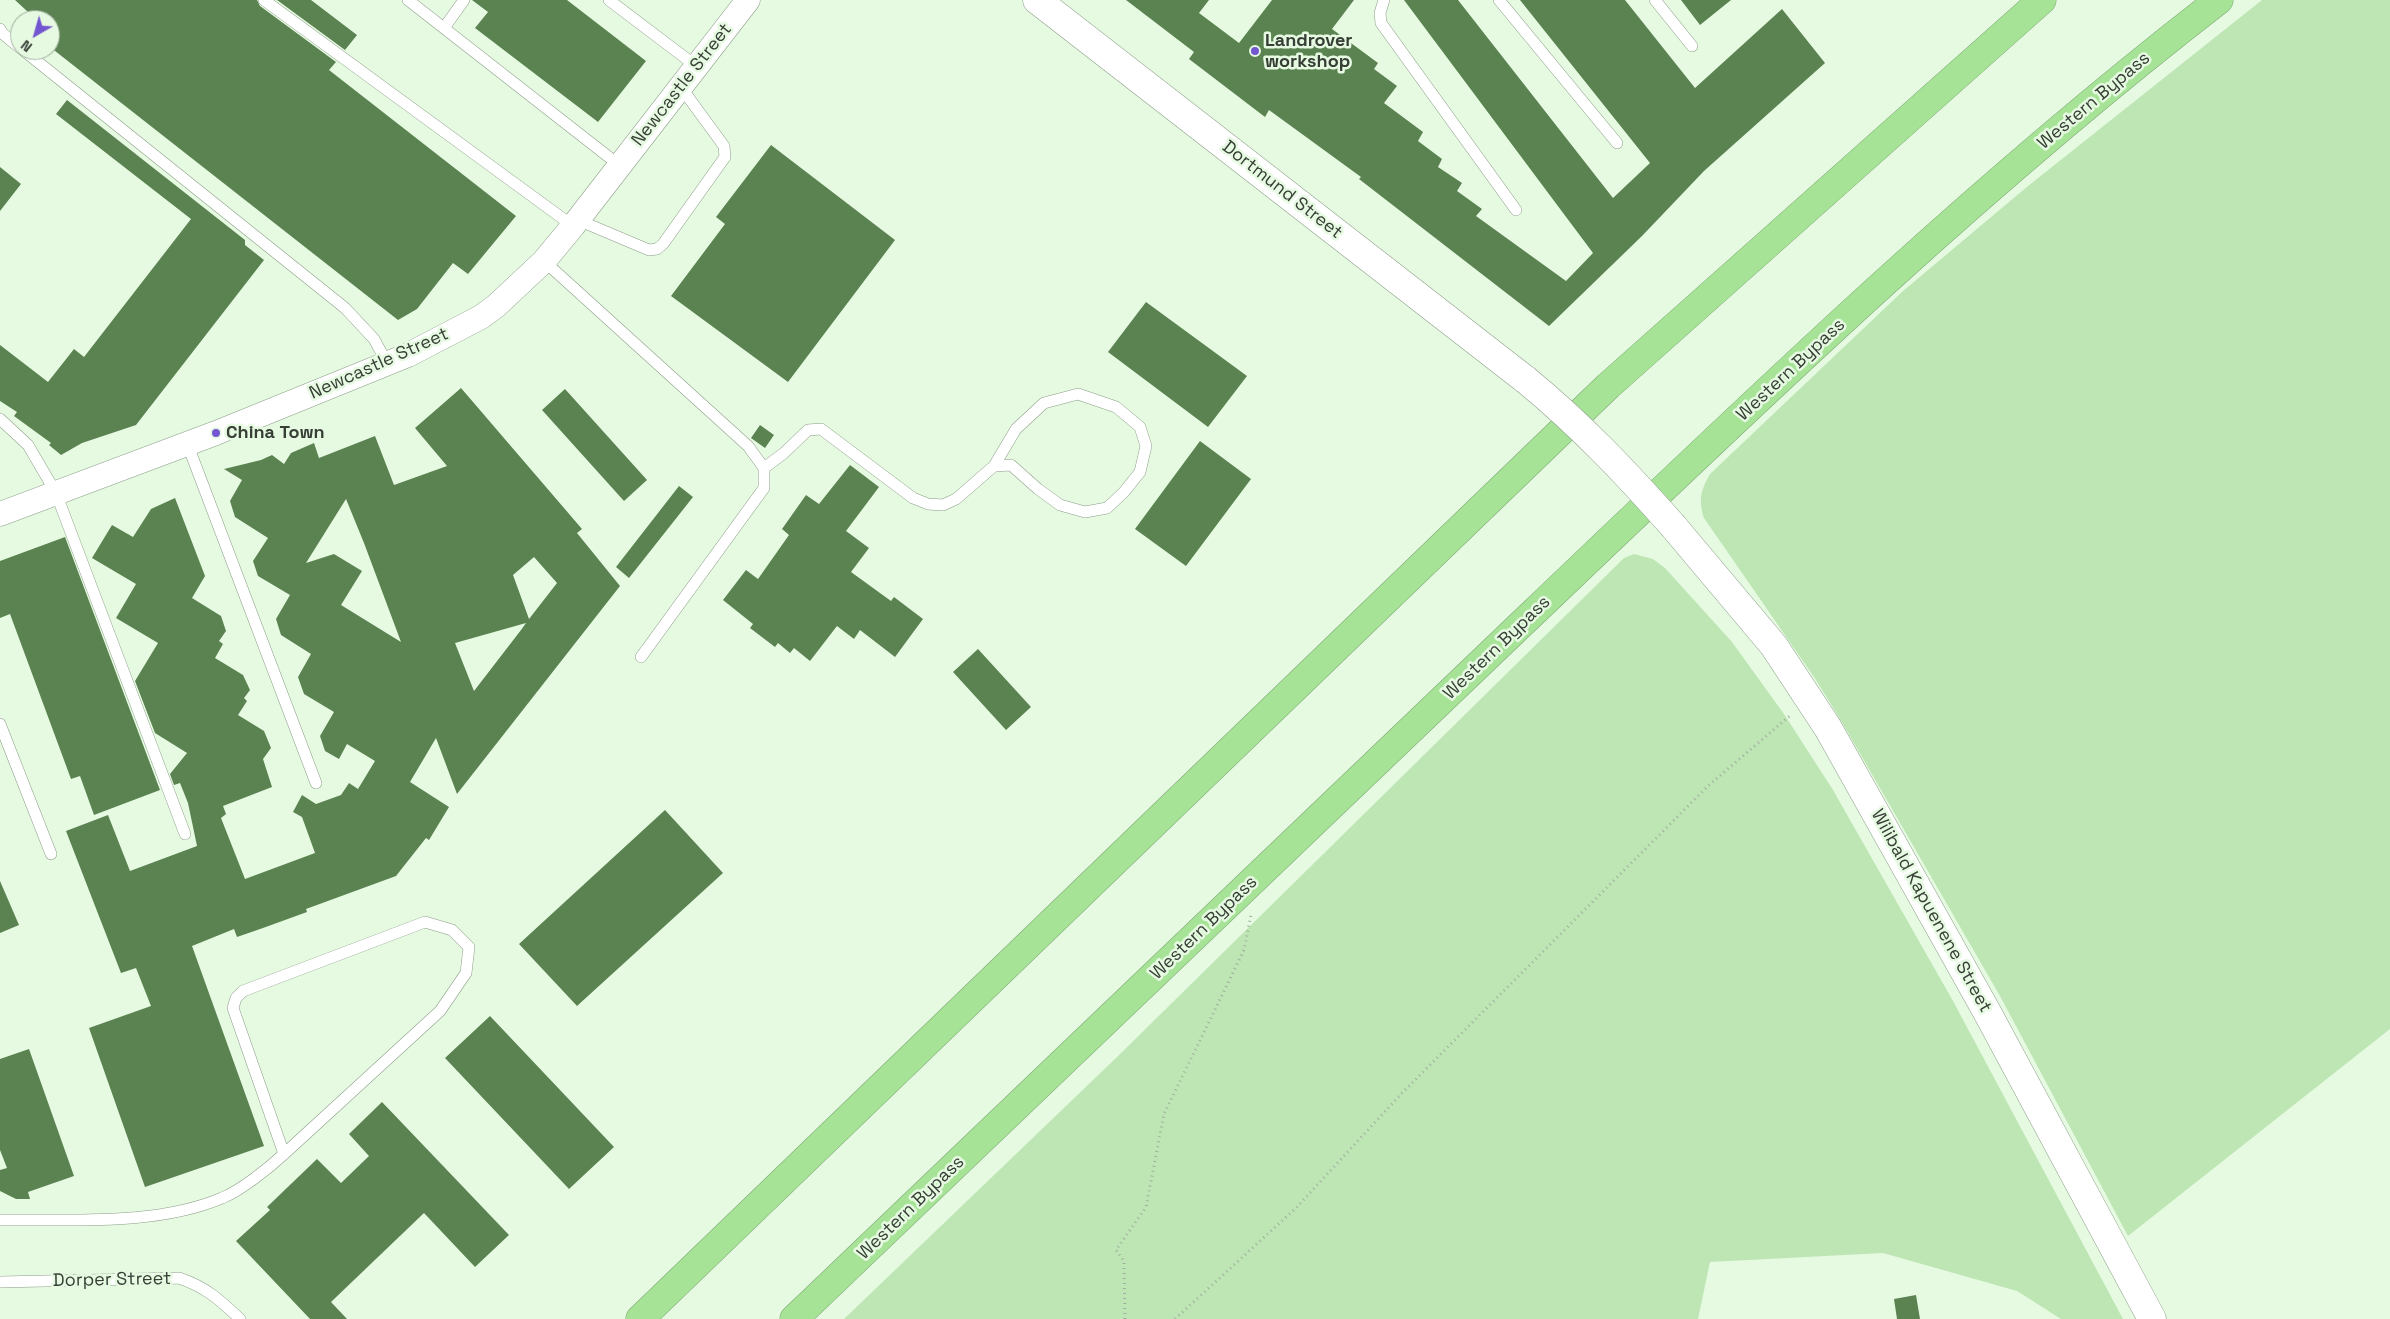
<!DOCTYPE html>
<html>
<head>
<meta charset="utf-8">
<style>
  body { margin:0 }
  #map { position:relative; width:2390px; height:1319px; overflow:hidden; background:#e6fae2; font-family:"Space Grotesk",sans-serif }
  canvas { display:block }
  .north { position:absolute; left:10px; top:10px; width:50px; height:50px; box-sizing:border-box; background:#e6fae2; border:1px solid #a0af9d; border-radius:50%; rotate:218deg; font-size:14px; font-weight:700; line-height:20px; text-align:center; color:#363e35 }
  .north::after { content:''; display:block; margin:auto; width:18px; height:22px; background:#7357d1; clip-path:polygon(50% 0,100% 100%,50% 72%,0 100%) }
</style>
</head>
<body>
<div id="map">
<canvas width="2390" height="1319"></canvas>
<div class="north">N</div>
</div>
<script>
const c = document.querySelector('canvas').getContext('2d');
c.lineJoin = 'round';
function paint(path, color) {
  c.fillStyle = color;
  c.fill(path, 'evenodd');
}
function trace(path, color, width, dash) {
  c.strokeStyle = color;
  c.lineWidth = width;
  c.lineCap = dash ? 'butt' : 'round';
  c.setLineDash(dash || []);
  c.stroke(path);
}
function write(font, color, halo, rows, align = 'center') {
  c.font = font + ' "Space Grotesk",sans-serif';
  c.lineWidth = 5;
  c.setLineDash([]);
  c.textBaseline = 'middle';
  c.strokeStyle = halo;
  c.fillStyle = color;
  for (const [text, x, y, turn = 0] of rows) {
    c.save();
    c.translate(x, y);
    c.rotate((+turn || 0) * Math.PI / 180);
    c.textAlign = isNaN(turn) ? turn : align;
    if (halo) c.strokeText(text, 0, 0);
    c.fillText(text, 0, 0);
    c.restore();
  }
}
paint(new Path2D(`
  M2262,0H2390V1029L2128,1236L2000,996L1840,719L1816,680L1704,518C1698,500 1701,490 1710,474L1903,291L2028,186Z
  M1634,554L1653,559L1665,568L1732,642L1784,714L1833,790L1953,1001L2123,1319H2061L2017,1291L1883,1253L1710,1262L1698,1319H844L1116,1058L1624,558Z`), '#bee6b4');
paint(new Path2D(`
  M15,0H257L260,6L336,62L329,70L516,216L468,274L453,263L417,309L398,320L50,47V20H21L28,12Z
  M277,0H311L357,35L345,50Z
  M472,0H567L646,61L598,122L475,28L488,12Z
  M1126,0H1209L1199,13L1239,43L1272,0H1354L1332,29L1378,63L1374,69L1397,86L1384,103L1423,132L1418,141L1442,159L1438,167L1462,183L1457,191L1482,209L1476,216L1566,281L1593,253L1404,0H1458L1613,198L1650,163L1520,0H1625L1695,88L1782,9L1825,63L1704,171L1642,236L1549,326L1359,179L1361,177L1269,110L1265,117L1189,59L1194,52Z
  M1681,0H1731L1700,25Z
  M67,100L245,240V245L264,260L136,425L82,443L61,455L49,445L51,443L14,416L17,412L0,401V345L48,382L74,349L84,357L191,219L56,114Z
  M771,145L895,240L788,382L671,296L725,224L716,217Z
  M0,167L21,184L0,211Z
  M1146,302L1247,376L1208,427L1108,352Z
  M461,388L582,529L577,533L620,586L457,794L436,738L410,782L449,807L429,840L426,838L396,876L306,909L307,912L263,928L237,937L234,929L192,946L264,1146L145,1187L89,1028L151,1006L136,968L121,973L66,831L108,815L130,871L197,846L188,803L180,783L174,785L170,774L187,753L155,733L135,681L158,643L116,618L136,584L92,558L112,525L133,537L151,509L175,498L205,576L192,598L221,616L226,631L219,641L223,644L215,658L243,675L250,690L244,698L247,701L238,715L264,731L271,748L263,759L272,787L223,806L226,814L221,818L245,879L315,853L302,817L293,812L302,795L316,804L341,795L349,783L358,789L375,761L347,744L339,759L325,751L320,736L334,712L304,694L298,677L311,654L281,635L276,619L290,595L258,576L253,561L268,538L235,517L230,501L242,480L224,469L261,460L272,455L284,464L291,453L314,443L319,458L375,436L394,485L447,466L415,428ZM346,499L364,543L401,642L341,605L362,571L334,554L306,563ZM534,557L557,583L529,619L513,575ZM526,623L521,630L474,691L455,643Z
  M565,389L647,480L624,501L542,410Z
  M760,425L774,435L765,448L751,438Z
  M1200,441L1251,479L1186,566L1135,529Z
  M850,465L879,487L846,531L869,548L851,572L891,601L894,597L923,619L895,657L860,630L854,639L837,626L810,661L794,648L790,653L778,643L775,647L750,628L753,624L723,600L746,570L758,579L789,535L782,529L806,495L819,504Z
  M679,486L693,497L629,578L616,567Z
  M65,537L160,790L94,815L80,776L71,779L10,614L0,618V561Z
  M978,649L1031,707L1006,730L953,672Z
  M665,810L723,873L577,1006L519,944Z
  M0,881L19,925L0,933Z
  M490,1016L614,1147L569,1189L445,1058Z
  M29,1049L74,1176L28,1192L30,1199H16L0,1191V1170L7,1168L0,1150V1059Z
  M382,1102L509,1235L475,1267L424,1213L331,1302L347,1319H310L236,1241L270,1210L267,1207L317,1159L341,1183L369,1156L349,1134Z
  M1916,1295L1920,1319H1897L1894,1299Z`), '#5b8251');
const service = new Path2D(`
  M264,0L573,226
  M408,0L619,165
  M609,0L696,66
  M1384,0L1380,13L1381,23L1516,210
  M1499,0L1617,143
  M1655,0L1692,46
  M444,28L464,0
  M0,29L2,33L20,48
  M23,50L345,308L374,339L387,363
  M578,220L649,250L657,249L663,244L725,157L724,146L680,86
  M544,261L748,446L764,468V488L641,657
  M0,419L28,445L56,493L185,834
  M187,443L316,783
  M764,468L784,453L808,430L821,429L913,498L928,504L943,505L956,499L994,466L1016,429L1044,403L1078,394L1116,407L1140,427L1146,446L1140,472L1124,492L1107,508L1085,512L1060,505L1038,489L1011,465L994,466
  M0,724L51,854
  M0,1220C71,1219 156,1226 222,1198C240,1191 269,1168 284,1154L440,1011L466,973L469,947L452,930L425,922L243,991L236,998L233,1008L284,1154
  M0,1282L179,1278C206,1287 220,1300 240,1319`);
const minor = new Path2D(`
  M0,514L216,433L408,355L481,317L496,306L544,261L573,226L748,0`);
const tertiary = new Path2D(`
  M1037,0L1526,380
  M1674,527L1774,646L1828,728L1987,1012L2152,1319`);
const motorway = new Path2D(`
  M640,1319L1608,386L2042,0
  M794,1319C1041,1083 1288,847 1535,611C1756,400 1977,187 2219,0`);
trace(service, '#8b9d87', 12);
trace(minor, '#8b9d87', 25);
trace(tertiary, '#8b9d87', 29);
trace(motorway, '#7fa975', 29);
trace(new Path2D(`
  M1125,1319L1124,1261L1116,1250L1146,1207L1164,1114L1244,950L1251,915
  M1175,1319L1296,1208L1402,1093L1708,786L1792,714`), '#a0af9d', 3, [1, 4]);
trace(service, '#fff', 11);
trace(minor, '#fff', 24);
trace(tertiary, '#fff', 28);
trace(motorway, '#a6e397', 28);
const tertiaryBridge = new Path2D(`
  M1526,380C1581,425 1628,475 1674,527`);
trace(tertiaryBridge, '#8b9d87', 29, []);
trace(tertiaryBridge, '#fff', 28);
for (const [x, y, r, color] of [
  [1255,51,5,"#7357d1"],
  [216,433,5,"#7357d1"]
]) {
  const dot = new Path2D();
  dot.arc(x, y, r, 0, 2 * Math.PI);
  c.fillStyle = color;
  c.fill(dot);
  trace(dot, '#e6fae2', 2);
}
write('bold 18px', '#363e35', '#e6fae2', [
  ["Landrover",1265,41],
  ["workshop",1265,62],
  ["China Town",226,433]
], 'left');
write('18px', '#363e35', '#e6fae2', [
  ["Newcastle Street",682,85,-52],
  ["Western Bypass",2094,101,-40],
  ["Dortmund Street",1282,190,38],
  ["Newcastle Street",379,364,-24],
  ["Western Bypass",1791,370,-43],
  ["Western Bypass",1497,648,-44],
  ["Wilibald Kapuenene Street",1931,911,61],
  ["Western Bypass",1204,928,-44],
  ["Western Bypass",911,1208,-44],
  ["Dorper Street",112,1280,-1]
]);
</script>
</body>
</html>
